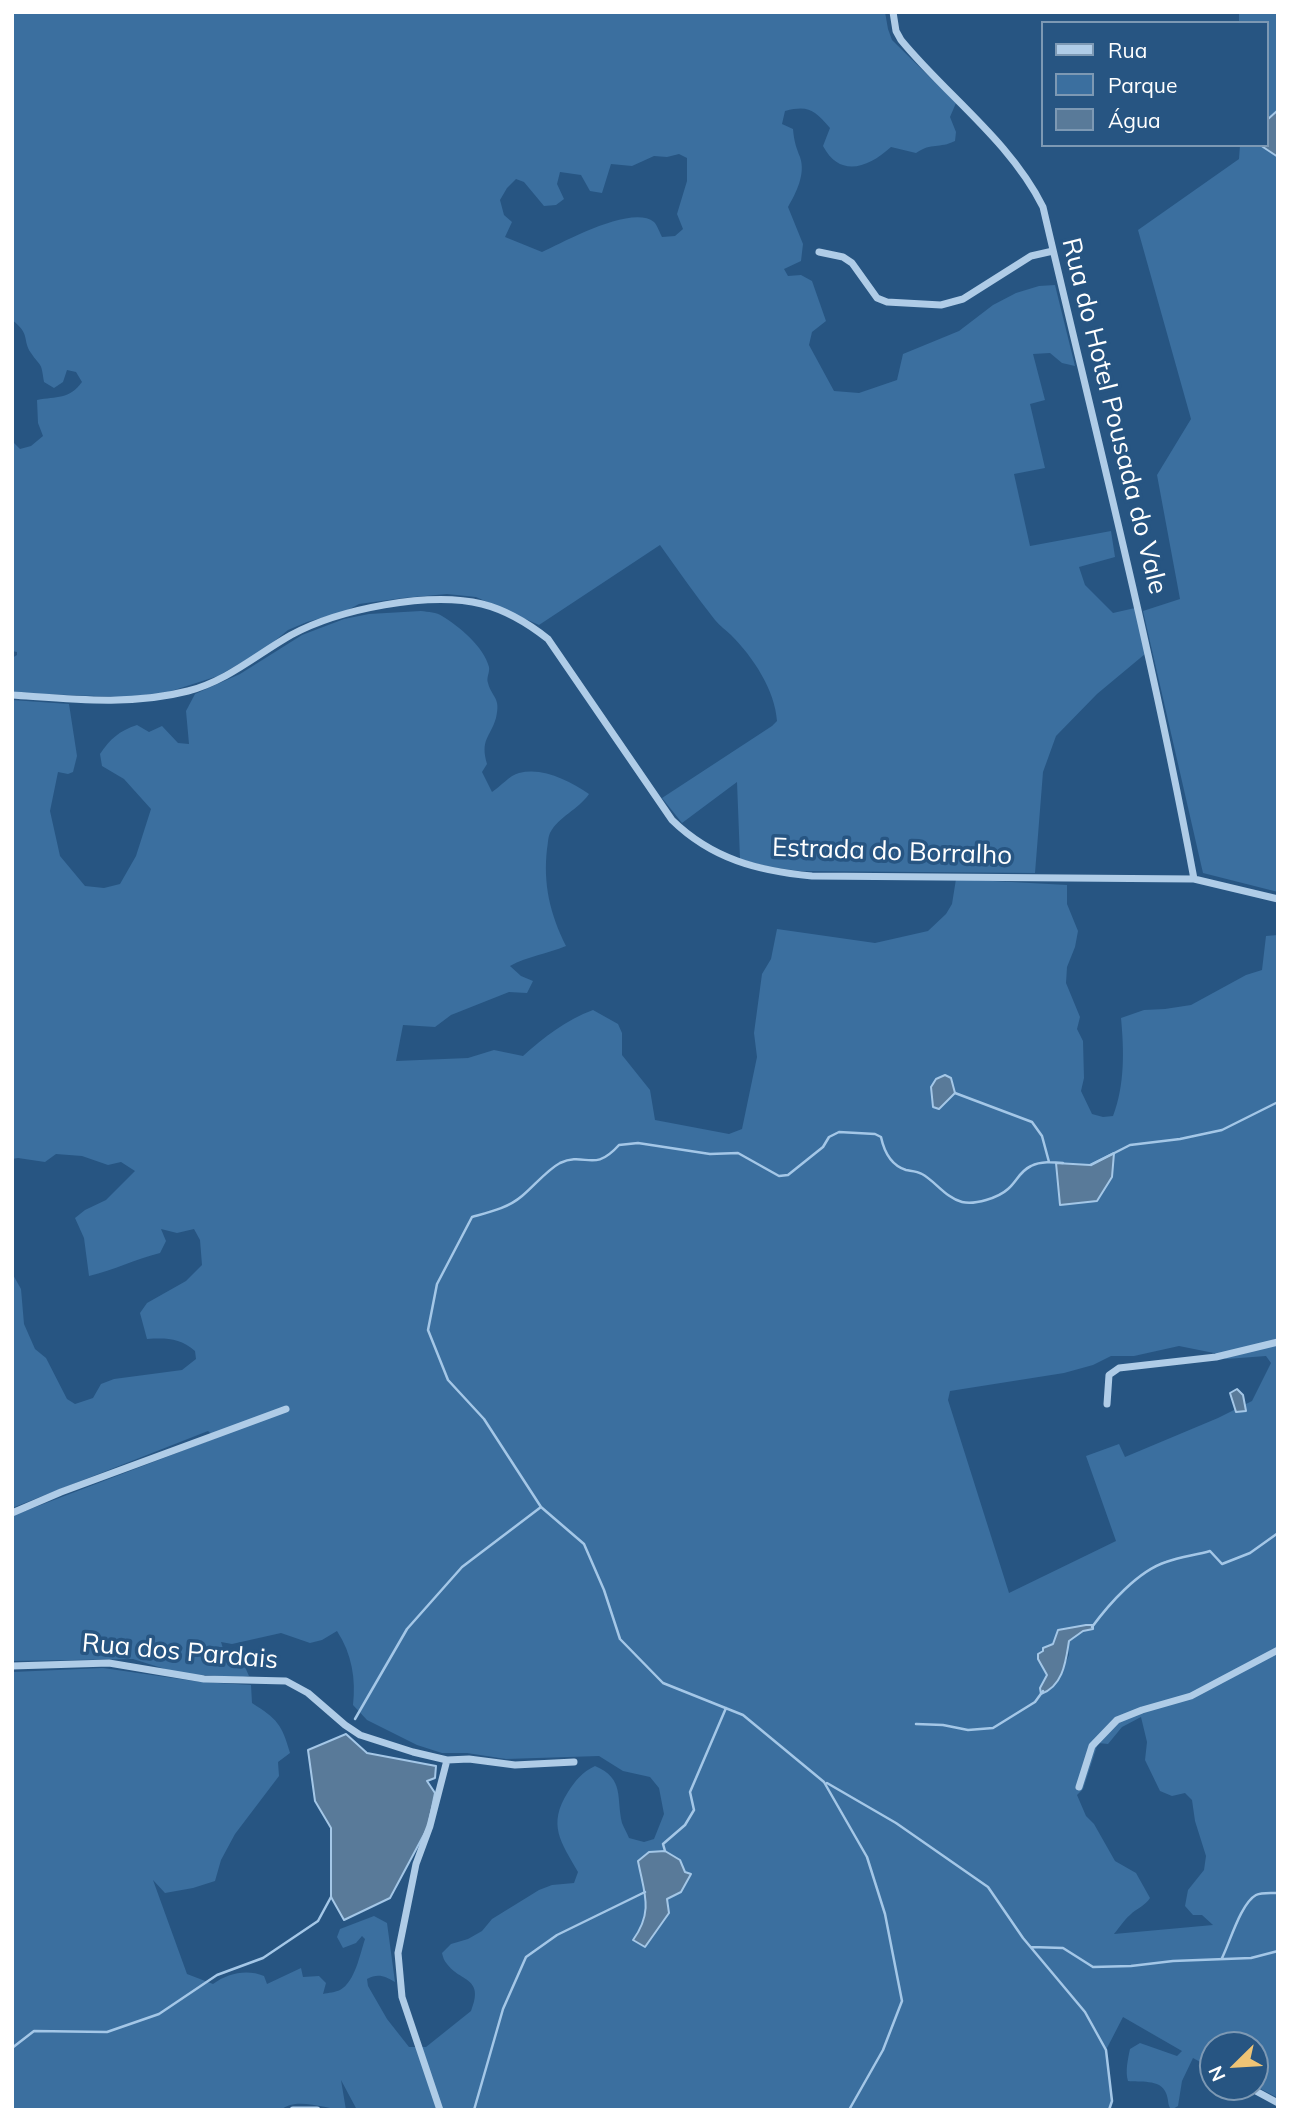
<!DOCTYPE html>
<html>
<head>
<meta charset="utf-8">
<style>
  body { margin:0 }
  #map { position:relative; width:1290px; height:2122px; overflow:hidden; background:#275582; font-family:Mulish,sans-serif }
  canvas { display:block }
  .frame { position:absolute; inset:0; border:14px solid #fff; pointer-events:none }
  .legend { position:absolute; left:1041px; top:21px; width:228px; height:126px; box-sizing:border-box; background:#275582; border:2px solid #7d99b4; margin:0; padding:9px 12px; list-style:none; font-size:21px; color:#fff }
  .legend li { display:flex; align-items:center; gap:14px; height:35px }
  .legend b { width:35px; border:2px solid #7d99b4 }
  .north { position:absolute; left:1199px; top:2031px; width:70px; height:70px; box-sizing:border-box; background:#275582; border:2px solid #7d99b4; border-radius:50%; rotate:246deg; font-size:19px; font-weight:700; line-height:28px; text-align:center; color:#fff }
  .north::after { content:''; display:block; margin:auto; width:24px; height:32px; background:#efc475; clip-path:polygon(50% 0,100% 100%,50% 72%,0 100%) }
</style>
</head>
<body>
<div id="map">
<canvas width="1290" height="2122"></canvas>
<div class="frame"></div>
<ul class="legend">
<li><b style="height:9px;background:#afcce7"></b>Rua</li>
<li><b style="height:19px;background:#3b6f9f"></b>Parque</li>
<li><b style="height:19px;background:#597a99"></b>Água</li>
</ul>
<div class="north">N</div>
</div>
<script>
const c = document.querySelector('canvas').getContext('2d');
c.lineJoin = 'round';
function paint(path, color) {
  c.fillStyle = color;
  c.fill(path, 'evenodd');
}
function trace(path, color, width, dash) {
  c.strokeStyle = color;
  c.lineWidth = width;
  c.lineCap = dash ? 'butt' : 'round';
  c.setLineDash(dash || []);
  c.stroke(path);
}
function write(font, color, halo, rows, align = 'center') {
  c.font = font + ' Mulish,sans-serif';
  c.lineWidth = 7;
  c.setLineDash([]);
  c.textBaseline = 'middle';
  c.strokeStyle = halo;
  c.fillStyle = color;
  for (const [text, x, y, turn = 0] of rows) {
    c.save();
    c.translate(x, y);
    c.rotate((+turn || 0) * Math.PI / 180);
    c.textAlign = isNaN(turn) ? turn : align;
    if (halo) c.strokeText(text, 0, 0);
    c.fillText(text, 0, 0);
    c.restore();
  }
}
paint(new Path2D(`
  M12,12H885L888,29L892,40L956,103L950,117L956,132L955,141C939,149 932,142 916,153L891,147C868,168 840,178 823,146L830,128C814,110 809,105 785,111L782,124L793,129C794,141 796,147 800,157C806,174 796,193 788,207L803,244L801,261L784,269L788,276L801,275L812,281L826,321L812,332L809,345L834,391L859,393L897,380L903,354L959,331L993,305L1016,293L1039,286L1055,285L1075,366L1062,363L1050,353L1033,354L1045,400L1030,404L1045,468L1014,474L1030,546L1111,531L1115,557L1079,567L1085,585L1113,613L1135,608L1145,654L1097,694L1056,736L1043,772L1035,873L800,871L770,867L740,859L737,782L682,823L662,798L772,726L777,721C775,690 753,657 731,635C726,630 720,626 715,620C696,596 678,570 660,545L539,625L476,597L447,594L403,598L359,604L346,611L307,622L288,630L265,649L218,676L165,693L124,697L12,693V658L17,655V652L12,651V441L20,449L31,446L43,436L38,423L37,400C57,396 69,400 82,382L76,372L67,370L63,382L54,388L44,382C41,360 41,368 31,353C22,340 31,334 12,320ZM679,154L687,158V181L677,214L683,229L675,236L662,237C660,233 657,225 654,222C632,204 564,242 542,252L505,237L512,222L504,215L500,200L507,188L516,179L524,182L544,206L556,205L564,199L557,184L560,172L581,175L590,191L602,193L611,164L632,166L654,156L667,157Z
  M1239,12H1278V110L1267,120V23H1239Z
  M1240,145H1260L1278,157V892L1203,873L1143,611L1180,599L1157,475L1191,419L1138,230L1239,159Z
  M421,611C428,612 437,612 442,616C459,626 484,647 489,667C490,672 486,678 488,683C492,698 501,697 496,718C490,738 480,739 487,764L482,772L492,792C500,787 510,775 519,773C544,767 569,781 589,794C578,810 559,816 550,833C548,837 548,844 547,849C543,884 550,914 566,946C547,954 528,956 510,966L521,976L533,981L527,993L509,992L451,1015L435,1027L403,1025L396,1061L468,1058L494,1050L523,1056C544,1037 566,1020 593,1010L618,1024L622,1033V1055L650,1090L655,1120L729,1134L742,1129L757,1057L754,1033L762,974L771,959L777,929L875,943L928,931L946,914L952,904L956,879L1067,885V904L1078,931L1075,947L1067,967L1066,983L1080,1017L1077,1029L1083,1041L1084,1078L1081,1091L1092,1114L1103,1117L1113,1116C1125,1085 1124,1050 1121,1018L1144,1010L1165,1009L1191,1005L1246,975L1262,970L1266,936L1278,935V2098L1255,2086V2045H1213V2069L1193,2058L1182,2081L1178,2106L1171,2110C1167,2103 1169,2100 1166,2093C1160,2078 1139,2083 1128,2081C1125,2071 1128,2059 1130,2049L1140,2043L1177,2056L1182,2051L1123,2017L1106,2050L1112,2101L1109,2110H357L341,2080L346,2110C327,2110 297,2096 281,2110H12V1672L103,1668L201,1682L251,1685L252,1703C277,1719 282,1724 290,1753L278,1762L279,1776L235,1834L221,1860L215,1881L193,1888L165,1893L153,1880L187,1974L213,1984C228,1973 247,1969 264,1976L267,1984L301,1968L303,1977L319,1976L326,1983L323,1994C328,1993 336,1992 340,1990C355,1982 360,1954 365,1939L362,1936L356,1943L343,1948L337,1937L340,1929L374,1916L387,1923L395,1982C385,1976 378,1973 367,1979L368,1986L387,2019L409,2047H426L471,2011C485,1977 460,1982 447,1964C444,1961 443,1957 442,1953L451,1944L468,1939L482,1931L492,1919L539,1890L552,1885L574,1883L578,1872C561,1842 547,1825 568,1792C575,1781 582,1772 595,1766C625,1779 616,1797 622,1823C624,1828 627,1833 629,1838L644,1842L654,1839L664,1814L659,1788L650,1777L623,1771L599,1756L506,1759L467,1753H442L417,1745L367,1720L353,1705C356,1679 352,1654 337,1631L322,1640L310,1643L281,1633L232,1644L221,1642L225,1655L245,1667L249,1676L243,1677L181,1674L133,1659L12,1661V1516L216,1438L208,1431L12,1508V1273L21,1289L24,1324L35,1349L46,1358L67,1399L75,1404L93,1398L101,1384L114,1379L182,1370L196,1359L195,1351C180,1338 167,1338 147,1339L140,1313L147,1303L186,1281L202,1265L200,1240L194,1229L177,1233L161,1229L166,1241L160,1253C136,1259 114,1270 89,1276L84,1238L75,1218L85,1210L106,1200L135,1171L121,1162L108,1165L82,1156L56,1154L45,1162L18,1158L12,1159V700L69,704L77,756L73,772L68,774L58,772L50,811L60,856L85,886L104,888L120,884L136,856L151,809L124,779L102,766L100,754C110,739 119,731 137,725L149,732L162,726L178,743L189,744L186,711L195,694L240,674L302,635L344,619L369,614ZM1113,1154L1060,1204L1056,1163L1090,1165ZM1179,1346L1214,1353L1226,1359L1266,1356L1271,1363L1252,1401L1218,1418L1125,1457L1119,1444L1086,1456L1116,1541L1009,1593L948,1400L950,1391L1064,1373L1093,1365L1111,1356H1134ZM1086,1625L1090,1630L1079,1632L1067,1644L1069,1655L1058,1680L1040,1688L1047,1675L1038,1659V1654L1048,1645L1053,1644L1058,1630ZM1141,1717L1147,1742L1145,1760L1160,1791L1172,1796L1185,1793L1192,1800L1195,1821L1206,1856L1204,1870L1188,1890L1185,1906L1193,1915H1202L1213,1925L1114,1934C1119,1928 1124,1920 1130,1915C1137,1908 1145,1906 1150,1898L1136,1873L1115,1861L1094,1824L1086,1816L1077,1795L1083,1789L1098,1743L1108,1744L1122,1727ZM638,1861L690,1874L633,1940C654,1911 644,1893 638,1861Z`), '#3b6f9f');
const water = new Path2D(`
  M1278,110V157L1260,145H1267V120Z
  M945,1075L951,1078L955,1093L939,1109L933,1107L931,1087L936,1079Z
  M1114,1153L1112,1177L1097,1201L1060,1205L1056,1163L1090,1165Z
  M1237,1389L1243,1395L1246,1411L1236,1412L1230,1393Z
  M1086,1625H1093V1629L1083,1631L1069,1641C1066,1659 1064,1686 1041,1694L1040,1688L1047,1675L1038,1659V1654L1043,1651V1648L1053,1644L1058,1630Z
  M346,1734L367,1753L436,1766L435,1778L427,1781L435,1793L428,1827L390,1898L344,1920L331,1897V1828L315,1801L308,1750Z
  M665,1851L680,1860L685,1872L691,1874L681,1892L667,1899L669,1913L645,1947L633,1940C654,1911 644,1893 638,1861L649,1852Z`);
paint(water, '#597a99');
trace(water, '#a4c7e7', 2);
trace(new Path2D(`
  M955,1093L1032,1122L1042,1136L1049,1162
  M1091,1165L1130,1145L1180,1139L1222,1130L1278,1102
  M1092,1627C1109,1604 1138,1571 1166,1562C1180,1557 1196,1555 1210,1551L1222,1564L1250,1553L1278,1533
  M355,1719L407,1629L462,1567L541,1507
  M916,1724L943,1725L968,1730L993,1728L1035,1702L1043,1691
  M827,1783L896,1823L988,1887L1023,1938L1085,2012L1106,2050L1112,2101L1109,2110
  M665,1851L663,1844L685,1825L694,1810L690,1792L726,1708
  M1031,1947L1063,1948L1093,1967L1131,1966L1173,1961L1251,1958L1278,1951
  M1222,1958C1230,1942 1241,1903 1256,1895C1262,1892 1271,1893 1278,1893
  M12,2048L34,2031L107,2032L159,2014L217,1975L263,1958L318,1921L331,1897
  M474,2110L503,2009L526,1957L557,1935L645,1892
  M849,2110L883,2050L902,2001L885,1914L867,1857L824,1782L743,1715L663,1683L620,1639L604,1590L584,1544L541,1507L484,1419L448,1380L428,1330L437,1284L472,1217C490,1212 508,1208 522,1196C534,1186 547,1170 560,1163C586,1151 593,1174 619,1145L638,1143L710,1154L738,1153L779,1176L788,1175L823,1147L829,1137L839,1132L875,1134L881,1137C884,1151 890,1165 906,1170C911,1171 917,1171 922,1174C935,1181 946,1198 962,1202C975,1205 998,1198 1008,1189C1017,1181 1020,1171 1031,1166C1041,1161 1053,1162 1063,1163`), '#a4c7e7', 2.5);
trace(new Path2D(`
  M893,12L896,31L901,40C947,96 1010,141 1043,207C1095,430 1152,652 1194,879
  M819,252L843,257L852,263L877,298L887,302L941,305L963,299L1031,256L1053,251
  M12,695C71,699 130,706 188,691C227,681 256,655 291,635C339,609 429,591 482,604C506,610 529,624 548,639L672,820C712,859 758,871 812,876L1194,879L1278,899
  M1107,1404L1109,1375L1119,1368L1216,1357L1278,1342
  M12,1513L61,1492L286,1409
  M12,1666L109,1663L204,1679L286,1681L308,1693L345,1725L360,1735L413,1752L447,1760L469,1759L515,1765L574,1762
  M1079,1787L1092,1746L1117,1720L1142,1710L1191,1696L1278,1650
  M1254,2090L1278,2103
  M293,2110H317
  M440,2110L402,1997L398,1953L416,1864L430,1826L447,1760`), '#afcce7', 7);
write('26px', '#fff', '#275582', [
  ["Rua do Hotel Pousada do Vale",1114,416,76],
  ["Estrada do Borralho",892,852,2],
  ["Rua dos Pardais",180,1652,5]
]);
</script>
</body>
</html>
